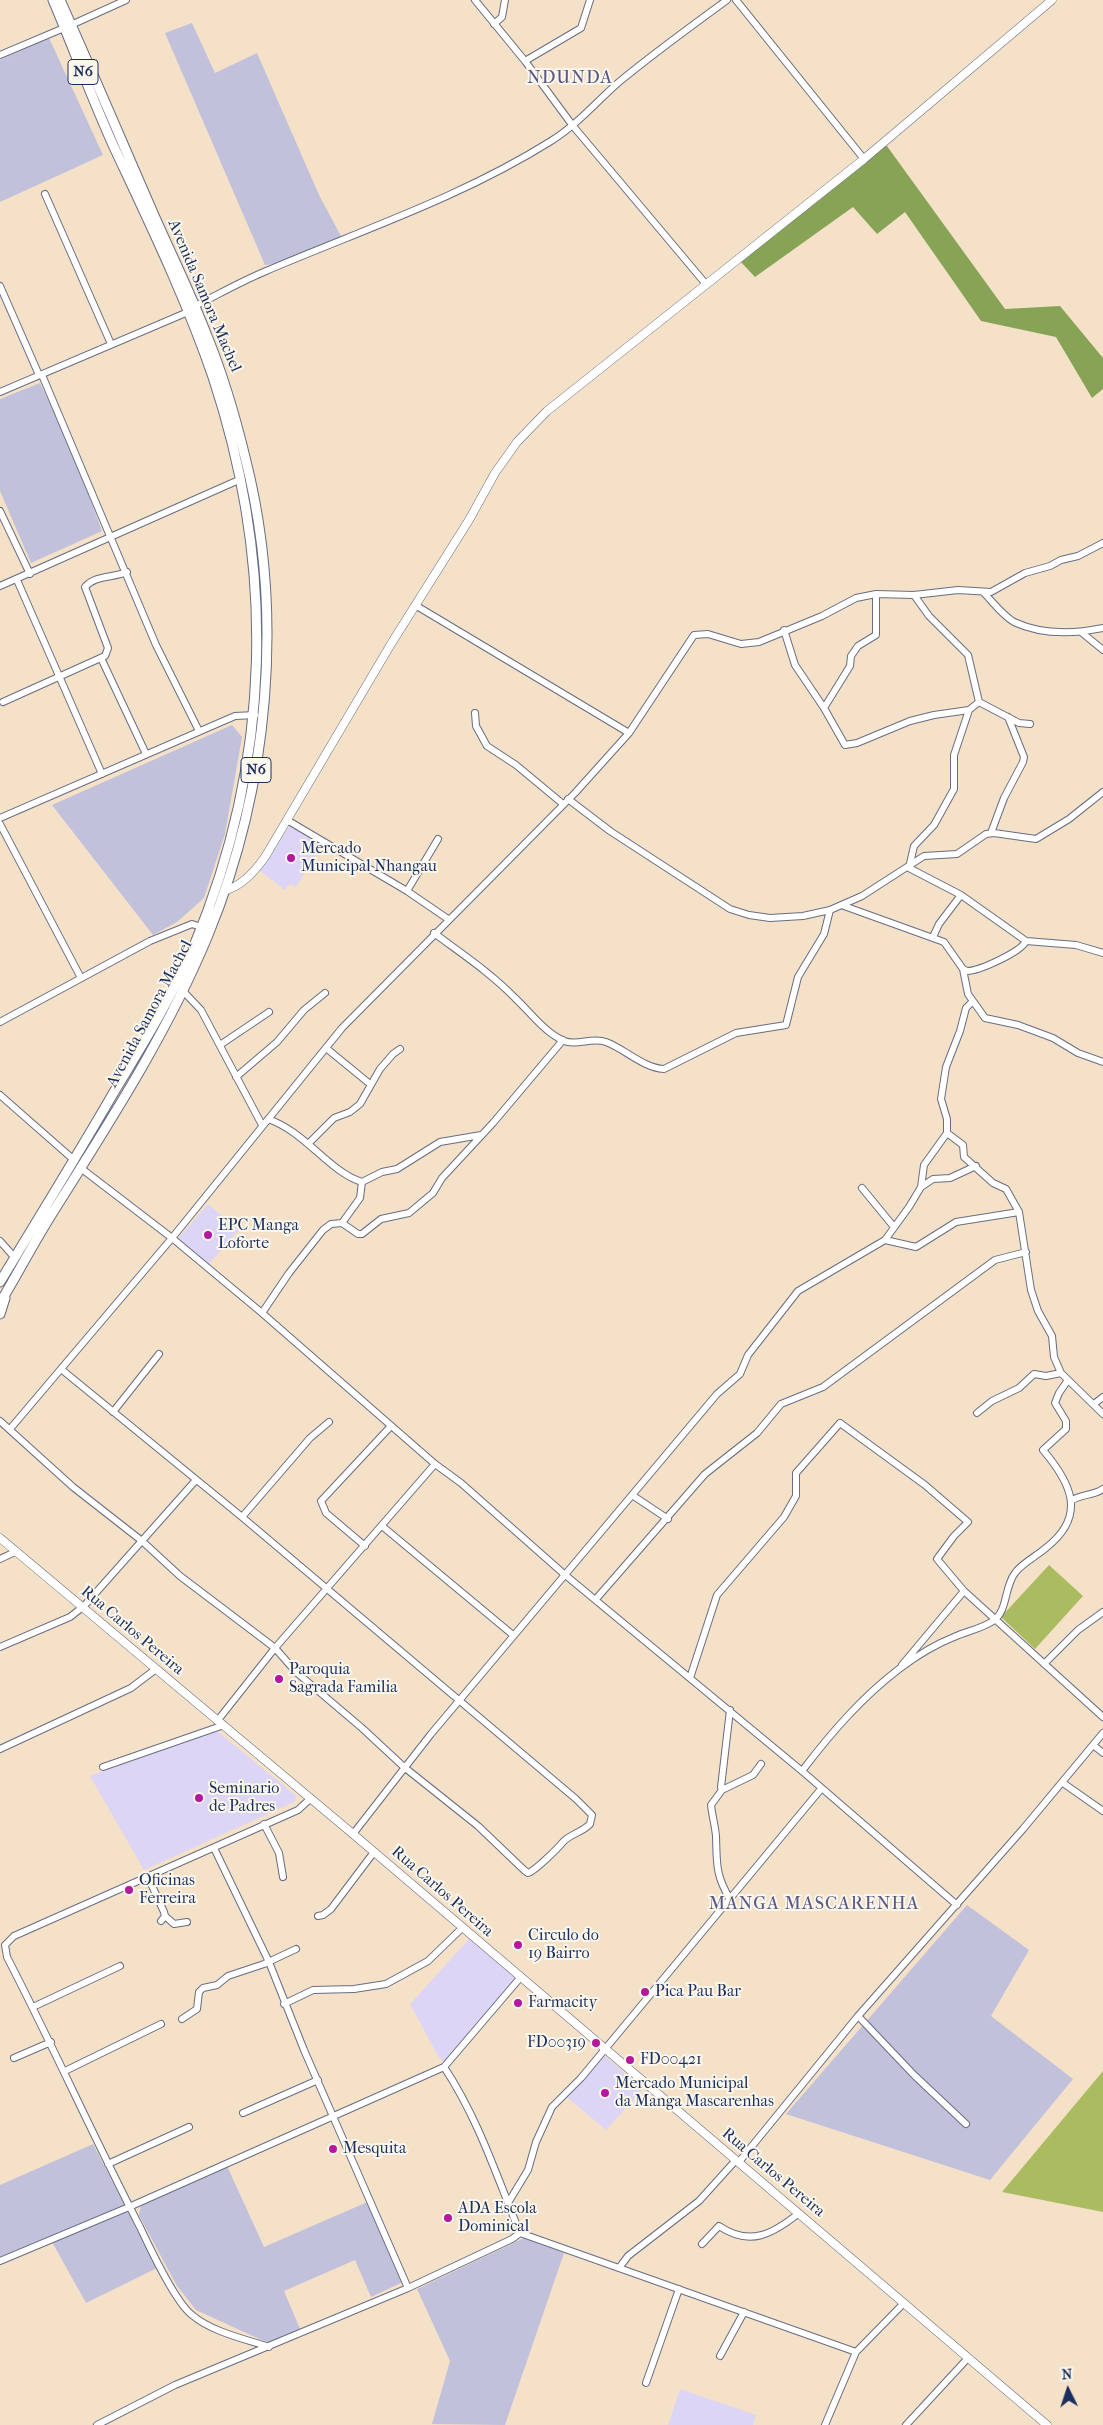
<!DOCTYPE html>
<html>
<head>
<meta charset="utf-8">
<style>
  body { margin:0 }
  #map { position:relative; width:1103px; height:2425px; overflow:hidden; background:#f5e1c8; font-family:"IM FELL French Canon",serif }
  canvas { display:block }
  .north { position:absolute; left:1043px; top:2365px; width:50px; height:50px; -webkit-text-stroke:4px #fbf7ec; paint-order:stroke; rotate:356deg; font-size:14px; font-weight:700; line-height:20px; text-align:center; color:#1b2f5e }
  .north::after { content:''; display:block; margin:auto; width:18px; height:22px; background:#1b2f5e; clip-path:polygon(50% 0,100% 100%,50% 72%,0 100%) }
</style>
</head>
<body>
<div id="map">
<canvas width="1103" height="2425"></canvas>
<div class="north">N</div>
</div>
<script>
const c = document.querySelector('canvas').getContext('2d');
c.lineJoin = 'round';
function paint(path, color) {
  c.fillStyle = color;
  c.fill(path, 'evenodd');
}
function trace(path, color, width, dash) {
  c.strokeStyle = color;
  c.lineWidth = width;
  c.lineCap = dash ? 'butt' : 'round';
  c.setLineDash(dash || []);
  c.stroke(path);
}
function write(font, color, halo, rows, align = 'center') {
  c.font = font + ' "IM FELL French Canon",serif';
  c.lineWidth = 4;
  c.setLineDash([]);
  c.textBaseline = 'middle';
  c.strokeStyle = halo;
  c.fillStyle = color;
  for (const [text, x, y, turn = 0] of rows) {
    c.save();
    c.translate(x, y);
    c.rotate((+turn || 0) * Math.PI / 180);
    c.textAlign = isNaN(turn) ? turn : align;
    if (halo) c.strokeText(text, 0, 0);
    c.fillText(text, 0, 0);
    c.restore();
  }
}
paint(new Path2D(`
  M291,824L322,846L296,887L290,884L285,890L260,871Z
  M208,1204L239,1230L208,1265L178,1239Z
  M216,1730L295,1795L296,1801L144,1870L90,1776Z
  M471,1937L518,1978L444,2063L438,2056L410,2004Z
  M603,2054L643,2089L606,2130L567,2097Z
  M680,2389L756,2415L753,2425H668Z`), '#ddd5f6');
paint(new Path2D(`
  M192,23L215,73L257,53L319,195L342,238L273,264L265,265L165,33Z
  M49,38L103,155L0,202V60Z
  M40,383L70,445L102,531L31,563L0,491V399Z
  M232,725L242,737L225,834L204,898L177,922L153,935L52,805Z
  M967,1905L1029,1950L991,2016L1073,2079L990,2180L786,2114Z
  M93,2144L157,2268L86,2303L52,2242L0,2265V2185Z
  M227,2166L264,2247L372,2200L405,2281L371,2297L355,2260L284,2291L300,2329L268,2343L196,2310L177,2286L165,2264L139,2215L141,2205Z
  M524,2238L564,2253L505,2425L432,2424L450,2361L417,2289Z`), '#c2c1dc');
paint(new Path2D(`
  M1049,1565L1083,1596L1035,1649L1001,1617Z
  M1103,2071V2212L1002,2192Z`), '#aabc5f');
paint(new Path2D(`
  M884,142L1005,309L1060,306L1103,358V389L1092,398L1056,337L981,321L905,212L877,234L853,207L755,277L739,260Z`), '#87a456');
const minor = new Path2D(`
  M475,0L525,61L573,126L705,283
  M736,0L864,159
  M494,24L502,17L505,0
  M71,25L126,0
  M0,55L64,28
  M525,61L581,28L590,0
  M45,194L111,344
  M0,286L39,375
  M195,306C219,294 242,281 266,271C362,230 462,197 551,141C577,125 596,102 619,82C654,53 690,27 727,0
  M42,375L156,645L199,731
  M0,392L188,312
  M0,511L30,574
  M17,580L102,774
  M0,586L241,479
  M983,592C993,602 1002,615 1014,622C1042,635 1074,634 1103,628
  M914,595L929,616L968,655L979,702L1019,723L1030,724
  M415,605L629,733
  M784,630L795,665L824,708L845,745L857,743L910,721L934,715L969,710L979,702
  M1081,632L1103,650
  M101,658L146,754
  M3,702L105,656L108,648L85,587C95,575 113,578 127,572
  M824,708L850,666L851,656L858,646L876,635V594
  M475,713L476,726L487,746L516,765L563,804
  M568,799L610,831L730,909L749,915L770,918L803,916L830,910L862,896L924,856L957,854L986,834L994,833L1036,839L1069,819L1103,792
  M0,818L235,716L255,715
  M287,820L407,891L448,919
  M0,824L81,978
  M991,833L1004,798L1023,762L1024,757L1008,717
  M909,868L961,895L1026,941L1076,945L1103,953
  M909,868L914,846L934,825L954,789V755L969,710
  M407,891L438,839
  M844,906L944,942L963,969L967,971C979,971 1021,952 1026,941
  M434,933C462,954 491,973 515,998C531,1013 544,1032 564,1041C577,1046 592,1037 606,1042C625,1049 643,1068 664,1069L736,1033L786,1025L798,977L824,934L830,910
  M933,937L939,924L961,895
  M963,969L968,994L985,1018L1018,1025L1053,1038L1078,1053L1103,1062
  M183,991L201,1010L262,1125
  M0,1022L150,941L192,924L201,927
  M220,1045L269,1012
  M326,1048L370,1084
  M236,1077L277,1042L304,1010L325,993
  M0,1095L74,1160
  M268,1119C306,1132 329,1172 362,1182L382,1172L397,1169L440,1142L481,1135
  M947,1133L963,1145L964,1157L993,1183L1006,1189L1019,1212L1031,1290L1038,1311L1052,1336L1054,1357L1061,1373L1103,1414
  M309,1143L334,1118L350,1112L360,1104L380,1069L393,1054L400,1049
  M82,1169L172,1238L262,1313L435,1464L461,1483L564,1574L802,1771L957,1905
  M921,1187L933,1179L950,1178L976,1166
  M862,1188L894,1227
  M342,1223L360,1198L362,1182
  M885,1240L916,1247L956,1222L1019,1212
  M0,1241L15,1258
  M262,1313L289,1273L323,1230L331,1224L342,1223L358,1234H362L381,1219L409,1213L433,1193L442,1178L493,1123L563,1040
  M1094,1404L1103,1397
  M113,1412L159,1354
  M977,1413L992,1401L1019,1388L1034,1374L1046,1376L1061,1373
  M0,1421L73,1487L142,1541L180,1576L275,1648L296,1672L362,1728L404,1767L478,1826L524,1870L528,1873C535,1871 558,1848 563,1842C570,1834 583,1832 590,1824L592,1815L576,1799L242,1517L61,1369
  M10,1429L172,1238L342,1028L575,793L629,733L694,635L708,634L741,644L759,642L822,616L856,598L876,594L914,595L958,590L991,592L1025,573L1050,566L1061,560L1078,556L1103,543
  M632,1495L668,1519
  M1071,1501C1080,1494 1093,1496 1103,1489
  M242,1517L310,1438L329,1422
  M382,1526L513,1635
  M365,1546L326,1513L321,1501L391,1426
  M0,1559L15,1552
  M596,1599L705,1474L757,1433L781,1404L823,1387L995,1260L1026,1252
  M0,1647L70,1617L84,1606L196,1480
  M1044,1664L1078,1630L1103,1612
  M902,1665L964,1591L1103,1717
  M690,1678L717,1595L784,1517L796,1496V1473L840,1423L925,1485L968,1522L954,1536L937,1559L964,1591
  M730,1710L721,1787L722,1790L753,1775L761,1764
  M218,1720L275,1648L435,1464
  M1093,1745L1103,1753
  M0,1749L131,1688L156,1669
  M103,1767L224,1725
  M802,1771C831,1733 861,1698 899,1669C915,1657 936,1644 954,1637C967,1631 981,1629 993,1621C1008,1611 1004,1587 1015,1573C1022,1563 1037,1556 1047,1547C1087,1515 1071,1483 1043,1450L1066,1429V1421L1055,1403L1059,1393L1068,1380
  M1063,1783L1103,1811
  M722,1790L711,1805C712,1815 715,1825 716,1836C717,1862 715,1875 730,1899
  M264,1824L279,1853L283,1877
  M353,1834L431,1734L717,1394L740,1374L748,1355L798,1291L885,1240L909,1207L921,1187L924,1165L947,1133V1119L941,1099L946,1067L960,1031L966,1008L972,1002
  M214,1848L269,1962L304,2050L408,2288
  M148,1877L164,1912L165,1916L161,1921
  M165,1916L174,1924L187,1922
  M318,1916L323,1915L331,1909L374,1852
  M284,2004L313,1990L354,1989L386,1984L428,1961L462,1928
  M33,2007L120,1966
  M858,2016L914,2075L966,2124
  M182,2019L197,2009L199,1992L203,1988L217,1985L228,1976L264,1964L296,1949
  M14,2058L51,2042
  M444,2067C478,2118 497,2177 520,2233L856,2352
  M65,2071L161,2024
  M243,2113L318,2080
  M739,2162L858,2016L1023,1829L1103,1733
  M108,2164L189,2127
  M508,2203L528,2170L536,2142L552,2107L581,2078L821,1789
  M702,2244L719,2226C750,2247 773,2234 799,2213
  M0,2261L129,2207L444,2067L520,1978
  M619,2268L628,2256L699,2201L736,2160
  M269,2347C245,2339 212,2332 192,2315C175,2302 150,2248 140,2227C94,2138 53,2046 7,1957L5,1945L14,1936L298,1810L311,1798
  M720,2356L744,2312
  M646,2383L679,2289
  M97,2425L175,2385L408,2288L512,2239L520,2233
  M825,2425L856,2352L904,2303
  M906,2425L968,2358`);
const major = new Path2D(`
  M226,890C242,886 255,871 265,857L391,644L469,520L495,473L517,442L547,411L864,159L1052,0
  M0,1538L353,1834L1047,2425`);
const highway = new Path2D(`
  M0,1282C38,1219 77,1156 114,1092C143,1044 172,997 194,946C272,760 276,567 213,377C186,298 149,222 114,147C92,99 74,49 53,0
  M0,1303C18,1273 34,1242 53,1212C109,1123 168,1032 208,935C269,787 285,613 245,457C235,416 223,375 207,336C191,294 171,254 153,213C122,142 92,71 60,0
  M0,1314L5,1298`);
trace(minor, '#676d83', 8);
trace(major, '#676d83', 9);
trace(highway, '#676d83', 11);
trace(minor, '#fff', 6);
trace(major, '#fff', 8);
trace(highway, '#fff', 9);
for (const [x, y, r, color] of [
  [291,858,5,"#b5179e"],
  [208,1235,5,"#b5179e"],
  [279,1679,5,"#b5179e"],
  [199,1798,5,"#b5179e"],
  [129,1890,5,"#b5179e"],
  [518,1945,5,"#b5179e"],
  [645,1992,5,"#b5179e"],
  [518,2003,5,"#b5179e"],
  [596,2043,5,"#b5179e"],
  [630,2060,5,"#b5179e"],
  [605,2093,5,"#b5179e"],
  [333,2149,5,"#b5179e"],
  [448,2218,5,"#b5179e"]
]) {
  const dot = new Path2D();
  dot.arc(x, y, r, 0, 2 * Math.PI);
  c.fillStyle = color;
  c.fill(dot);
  trace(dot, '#fbf7ec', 2);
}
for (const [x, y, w] of [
  [83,72,30],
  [256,770,30]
]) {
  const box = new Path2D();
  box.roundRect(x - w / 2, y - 12.5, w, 25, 4);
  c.fillStyle = '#fbf7ec';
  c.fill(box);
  trace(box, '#1b2f5e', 1);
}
write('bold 15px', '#1b2f5e', null, [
  ["N6",83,72],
  ["N6",256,770]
]);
write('16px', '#1b2f5e', '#fbf7ec', [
  ["Avenida Samora Machel",204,296,67],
  ["Avenida Samora Machel",150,1014,-62],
  ["Rua Carlos Pereira",132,1631,40],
  ["Rua Carlos Pereira",442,1892,41],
  ["Rua Carlos Pereira",773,2173,40]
]);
write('16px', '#1b2f5e', '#fbf7ec', [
  ["Mercado",301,849],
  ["Municipal Nhangau",301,867],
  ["EPC Manga",218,1226],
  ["Loforte",218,1244],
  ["Paroquia",289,1670],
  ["Sagrada Familia",289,1688],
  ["Seminario",209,1789],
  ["de Padres",209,1807],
  ["Oficinas",139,1881],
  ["Ferreira",139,1899],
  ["Circulo do",528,1936],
  ["19 Bairro",528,1954],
  ["Pica Pau Bar",655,1992],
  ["Farmacity",528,2003],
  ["FD00319",586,2043,"right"],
  ["FD00421",640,2060],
  ["Mercado Municipal",615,2084],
  ["da Manga Mascarenhas",615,2102],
  ["Mesquita",343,2149],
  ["ADA Escola",458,2209],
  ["Dominical",458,2227]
], 'left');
c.letterSpacing = '1px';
write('18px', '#585887', '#fbf7ec', [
  ["NDUNDA",570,79],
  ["MANGA MASCARENHA",814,1905]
]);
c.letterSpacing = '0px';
</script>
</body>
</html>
